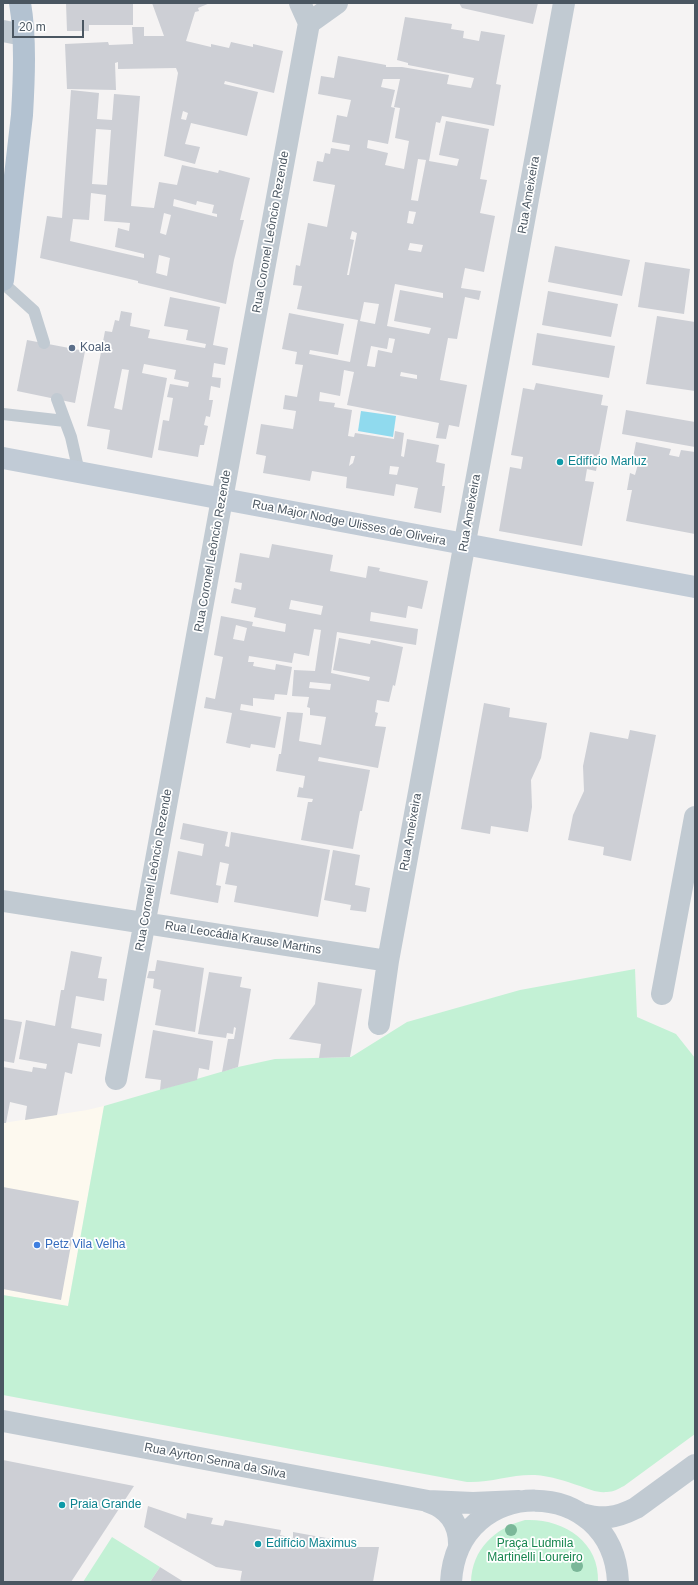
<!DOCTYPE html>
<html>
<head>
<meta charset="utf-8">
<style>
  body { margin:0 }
  #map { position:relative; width:698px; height:1585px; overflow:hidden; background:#f5f3f3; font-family:Helvetica,sans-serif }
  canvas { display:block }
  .frame { position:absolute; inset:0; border:4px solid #4a5661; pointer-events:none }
  .scale { position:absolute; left:12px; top:20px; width:72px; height:18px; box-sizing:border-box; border:2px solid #4a5661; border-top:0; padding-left:5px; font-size:12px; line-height:14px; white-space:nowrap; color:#4a5661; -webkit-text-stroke:3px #fff; paint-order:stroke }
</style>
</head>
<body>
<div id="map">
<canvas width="698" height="1585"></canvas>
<div class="frame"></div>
<div class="scale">20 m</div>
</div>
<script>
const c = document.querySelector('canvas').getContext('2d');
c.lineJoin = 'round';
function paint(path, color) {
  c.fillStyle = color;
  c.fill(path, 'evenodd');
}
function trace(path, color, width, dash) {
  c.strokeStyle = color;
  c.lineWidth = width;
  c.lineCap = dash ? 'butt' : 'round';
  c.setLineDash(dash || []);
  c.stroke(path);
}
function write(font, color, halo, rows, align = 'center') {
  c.font = font + ' Helvetica,sans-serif';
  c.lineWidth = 3.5;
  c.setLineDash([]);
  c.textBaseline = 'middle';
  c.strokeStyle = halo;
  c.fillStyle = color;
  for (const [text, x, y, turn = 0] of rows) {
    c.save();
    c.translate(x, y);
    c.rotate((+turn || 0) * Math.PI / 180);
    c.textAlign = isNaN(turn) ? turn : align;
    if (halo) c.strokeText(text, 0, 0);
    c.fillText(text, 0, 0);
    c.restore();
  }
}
paint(new Path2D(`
  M104,1106L68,1306L3,1295V1123L87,1110Z`), '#fdf9ef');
paint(new Path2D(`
  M635,969L637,1017L676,1034L695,1058V1434L624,1486C618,1489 613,1492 607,1492C597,1493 588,1489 580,1486C565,1481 550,1476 535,1475C512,1474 490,1483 467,1482L3,1395V1295L68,1306L104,1106L238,1067L275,1059L351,1057L407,1022L520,990Z
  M525,1520C562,1518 600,1541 598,1582H471C472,1549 495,1528 525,1520Z
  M112,1537L160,1567L150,1582H83Z`), '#c3f1d5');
paint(new Path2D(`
  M361,411L396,416L393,437L358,431Z`), '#90daee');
paint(new Path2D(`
  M66,3H133V25H89V31H67Z
  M152,3H210L198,8L199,11L195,12L186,41L211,47V44L229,48L231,42L253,47V44L283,51L274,93L225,81L224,84L258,92L247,136L191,123L185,144L200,147L195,164L164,156L178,73L176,68L118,69V62L115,63L116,90L67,89L65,44L108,42L109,45L133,44L132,27H144V36H164ZM183,111L188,113L186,120L181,119Z
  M459,3H538L533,24L462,8Z
  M405,17L452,24L451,29L464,31L463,38L479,41L481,31L505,35L496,84L501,85L494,126L442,116L440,123L436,122L429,161L457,166L459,159L439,155L446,121L489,129L480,179L487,180L480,213L495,216L484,272L465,268L461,288L481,291L479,300L465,297L457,339L448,338L440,380L467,385L459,427L449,425L446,439L436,438L439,423L347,405L354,372L344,370L340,396L320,392L319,401L335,403L334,407L352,410L348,436L354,437L355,433L394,439L395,431L404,433L401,456L404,457L407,439L439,445L436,462L445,464L442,486H445L441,513L414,508L418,488L396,484L394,496L346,488L347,477L312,471L310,481L263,473L266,456L256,454L261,424L293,429L296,411L283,409L285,395L297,397L303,365L295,364L297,352L282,349L289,313L344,324L338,355L310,350L309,354L350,362L358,320L297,309L302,286L293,285L296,265L300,266L308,223L327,227L335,185L313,181L317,161L323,162L325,153L330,154L331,148L349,151L350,145L332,142L337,115L347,117L351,100L318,94L321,76L334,78L338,56L386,65V67H402L449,75L447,84L471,88L474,78L408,65V63L397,60ZM383,79H400L394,107L400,108L395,138L409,141L404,169L385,165L388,153L367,148L368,140L388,144L395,108L391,107L395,90L381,87ZM418,159L426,160L418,201L411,200ZM409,211L416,212L413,224L407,223ZM352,231L357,233L349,275H347L354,240L350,239ZM410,243L423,245L421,252L408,250ZM395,284L443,293V298L400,290L394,321L431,328L429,334L387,326ZM364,302L379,304L375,324L360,321ZM389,338L395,339L392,353L378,350L375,367L367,366L371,346L387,349ZM401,372L417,375V379L400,376ZM351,456H355L353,463L349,466ZM390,466L399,467L397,475L389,474Z
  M71,90L99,93L97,119L112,120L114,94L140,96L131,206L154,208L159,182L177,185L182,165L218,173L219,170L250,178L240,220H244L234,260L226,304L138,283V281L40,258L47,216L62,218ZM96,129L111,130L107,185L92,184ZM91,193L106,195L104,221L130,223L129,231L118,228L115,247L144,254V258L70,241L73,219L89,220ZM174,199L196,205L197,201L214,205L212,213L217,214V217L173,206ZM164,213L171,215L166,235L160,233ZM159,255L170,258L167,276L156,273Z
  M555,246L630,260L622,296L548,282Z
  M645,262L690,269L684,314L638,307Z
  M548,291L618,304L611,337L542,325Z
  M170,297L220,307L213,345L228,348L225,365L214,363L212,377L221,378L220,388L211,386L209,400H213L210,417L206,416L204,425L208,426L204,445H200L198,457L158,450L163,420L169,421L173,398L167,397L170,384L188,387L189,382L174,379L176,370L144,364L142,373L167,378L152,458L107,449L110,430L87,426L105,331L112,332L115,320L119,321L121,311L132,313L130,326L150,330L148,338L205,348L206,344L186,340L188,330L164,326ZM122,369L129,370L122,410L114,408Z
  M657,316L695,322V391L646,384Z
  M537,333L615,346L609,378L532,365Z
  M27,340L85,351L75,403L17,391Z
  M536,383L603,395L601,405L608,406L596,471L587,469L585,481L594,482L582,546L499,531L510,467L521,469L523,457L511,455L523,388L534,390Z
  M626,410L695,422V447L622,434Z
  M636,442L671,449L669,455L679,457L681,450L695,452V534L626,521L632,490H627L630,473L635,475L638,464L632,463Z
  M272,544L333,555L330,571L366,578L368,566L380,568L379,571L428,581L422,609L408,606L406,618L371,612L370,621L418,629L416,645L337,632L331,673L369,681L370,677L333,670L339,638L370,644L371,640L403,647L395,686L393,685L389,702L377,700L375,712L378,713L375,726L386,727L378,768L319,757L318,761L370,770L362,811H360L353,849L301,840L308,802H312L313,799L297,797L299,787L303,788L305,776L276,771L279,754H281L287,712L303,713L299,741L321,745L326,717L310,715V708L307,707L309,697L292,696L294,670L315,671L321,630L314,629L309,656L294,653L292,663L249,656L248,662H254L253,666L275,670L276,664L292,667L287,695L275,694L274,700L253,698V706L241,704L240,710L281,717L275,748L251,744L250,748L226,743L232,713L204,708L206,697L215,699L223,657L214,655L221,616L253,622L252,626L285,632L286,624L254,617L256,608L231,603L234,588L241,590L242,583L235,582L240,553L269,558ZM291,600L323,606L321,615L289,609ZM236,625L247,628L244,641L233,639ZM310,682L331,684L330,690L309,688Z
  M484,703L510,708L509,717L547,723L541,758L531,780L532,807L528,832L491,826L490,834L461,829Z
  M630,730L656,735L631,861L603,855L604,847L568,840L573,815L584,791L583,766L590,732L628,739Z
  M183,823L228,832L225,846L229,847L231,832L330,850L318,917L234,902L237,886L225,884L229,864L220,862L216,885L221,886L218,903L170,894L178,851L202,856L204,844L180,839Z
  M333,850L360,855L355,885L370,888L366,912L350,910L351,905L324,900Z
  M71,951L102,957L98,978L107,979L104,1001L76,996L71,1028L102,1034L100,1047L78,1043L72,1074L65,1072L57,1115L25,1120L27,1106L10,1102L6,1123H3V1067L32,1072L33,1067L46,1069L47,1064L19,1059L26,1020L55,1026L61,990H64Z
  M157,960L204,968L195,1032L155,1025L161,990L153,988L154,979L147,978L149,971H155Z
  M209,972L242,977L240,987L251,989L238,1067L222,1072L228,1039H234L236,1028L234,1027L233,1034L227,1033L226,1038L198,1034Z
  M318,982L362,989L350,1057L319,1058L321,1044L289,1039L315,1004Z
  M4,1019L22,1022L14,1063L3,1061Z
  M153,1030L213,1041L209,1070L199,1068L197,1080L160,1090L161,1080L145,1078Z
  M3,1187L79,1201L61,1300L3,1289Z
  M3,1460L134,1486L71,1582H3Z
  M148,1506L186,1519L187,1513L213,1518L211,1524L223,1526L225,1520L281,1530L280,1535L293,1538V1532L343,1541L341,1547H379L373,1582H240L242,1571L216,1567L144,1527Z
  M160,1567L184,1582H150Z`), '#cdcfd5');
trace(new Path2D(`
  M3,283L34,311L44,343
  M57,399L71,437L79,472
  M3,414L65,421`), '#c1cad2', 12);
trace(new Path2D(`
  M309,23L337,3
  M3,31L23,35
  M3,901L388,961
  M662,994L695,817
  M379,1024L388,961L564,3
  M116,1079L309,23L300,3`), '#c1cad2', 22);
trace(new Path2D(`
  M3,1421L428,1501L473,1503L519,1501
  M429,1502C450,1509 460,1525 459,1547
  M582,1514C603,1520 616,1518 636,1508L695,1465
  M451,1582C457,1473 613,1474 618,1582`), '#c1cad2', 22);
trace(new Path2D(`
  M3,458L695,587`), '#c1cbd6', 22);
trace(new Path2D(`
  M3,280L22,115C24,80 26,38 20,3`), '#b3c2d1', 22);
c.fillStyle = '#7bb799';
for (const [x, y] of [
  [511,1530],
  [577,1566]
]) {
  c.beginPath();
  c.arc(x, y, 6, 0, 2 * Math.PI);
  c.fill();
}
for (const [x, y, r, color] of [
  [72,348,4,"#5c6f8a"],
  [560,462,4,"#0f9aa8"],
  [37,1245,4,"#3f7fe0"],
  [62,1505,4,"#0f9aa8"],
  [258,1544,4,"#0f9aa8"]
]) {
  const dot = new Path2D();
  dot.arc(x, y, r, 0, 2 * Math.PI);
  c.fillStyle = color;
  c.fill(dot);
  trace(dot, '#fff', 1.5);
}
write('12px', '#4a5661', '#fff', [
  ["Rua Ameixeira",529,195,-80],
  ["Rua Coronel Leôncio Rezende",271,232,-80],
  ["Rua Ameixeira",470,513,-80],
  ["Rua Major Nodge Ulisses de Oliveira",349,523,11],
  ["Rua Coronel Leôncio Rezende",213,551,-80],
  ["Rua Ameixeira",411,832,-80],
  ["Rua Coronel Leôncio Rezende",154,870,-80],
  ["Rua Leocádia Krause Martins",243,938,9],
  ["Rua Ayrton Senna da Silva",215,1461,11]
]);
write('12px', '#4e5e75', '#fff', [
  ["Koala",80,348]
], 'left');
write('12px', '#0d838f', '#fff', [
  ["Edifício Marluz",568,462],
  ["Praia Grande",70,1505],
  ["Edifício Maximus",266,1544]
], 'left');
write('12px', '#366cbe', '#fff', [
  ["Petz Vila Velha",45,1245]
], 'left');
write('12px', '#17864f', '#fff', [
  ["Praça Ludmila",535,1544],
  ["Martinelli Loureiro",535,1558]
]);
</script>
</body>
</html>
